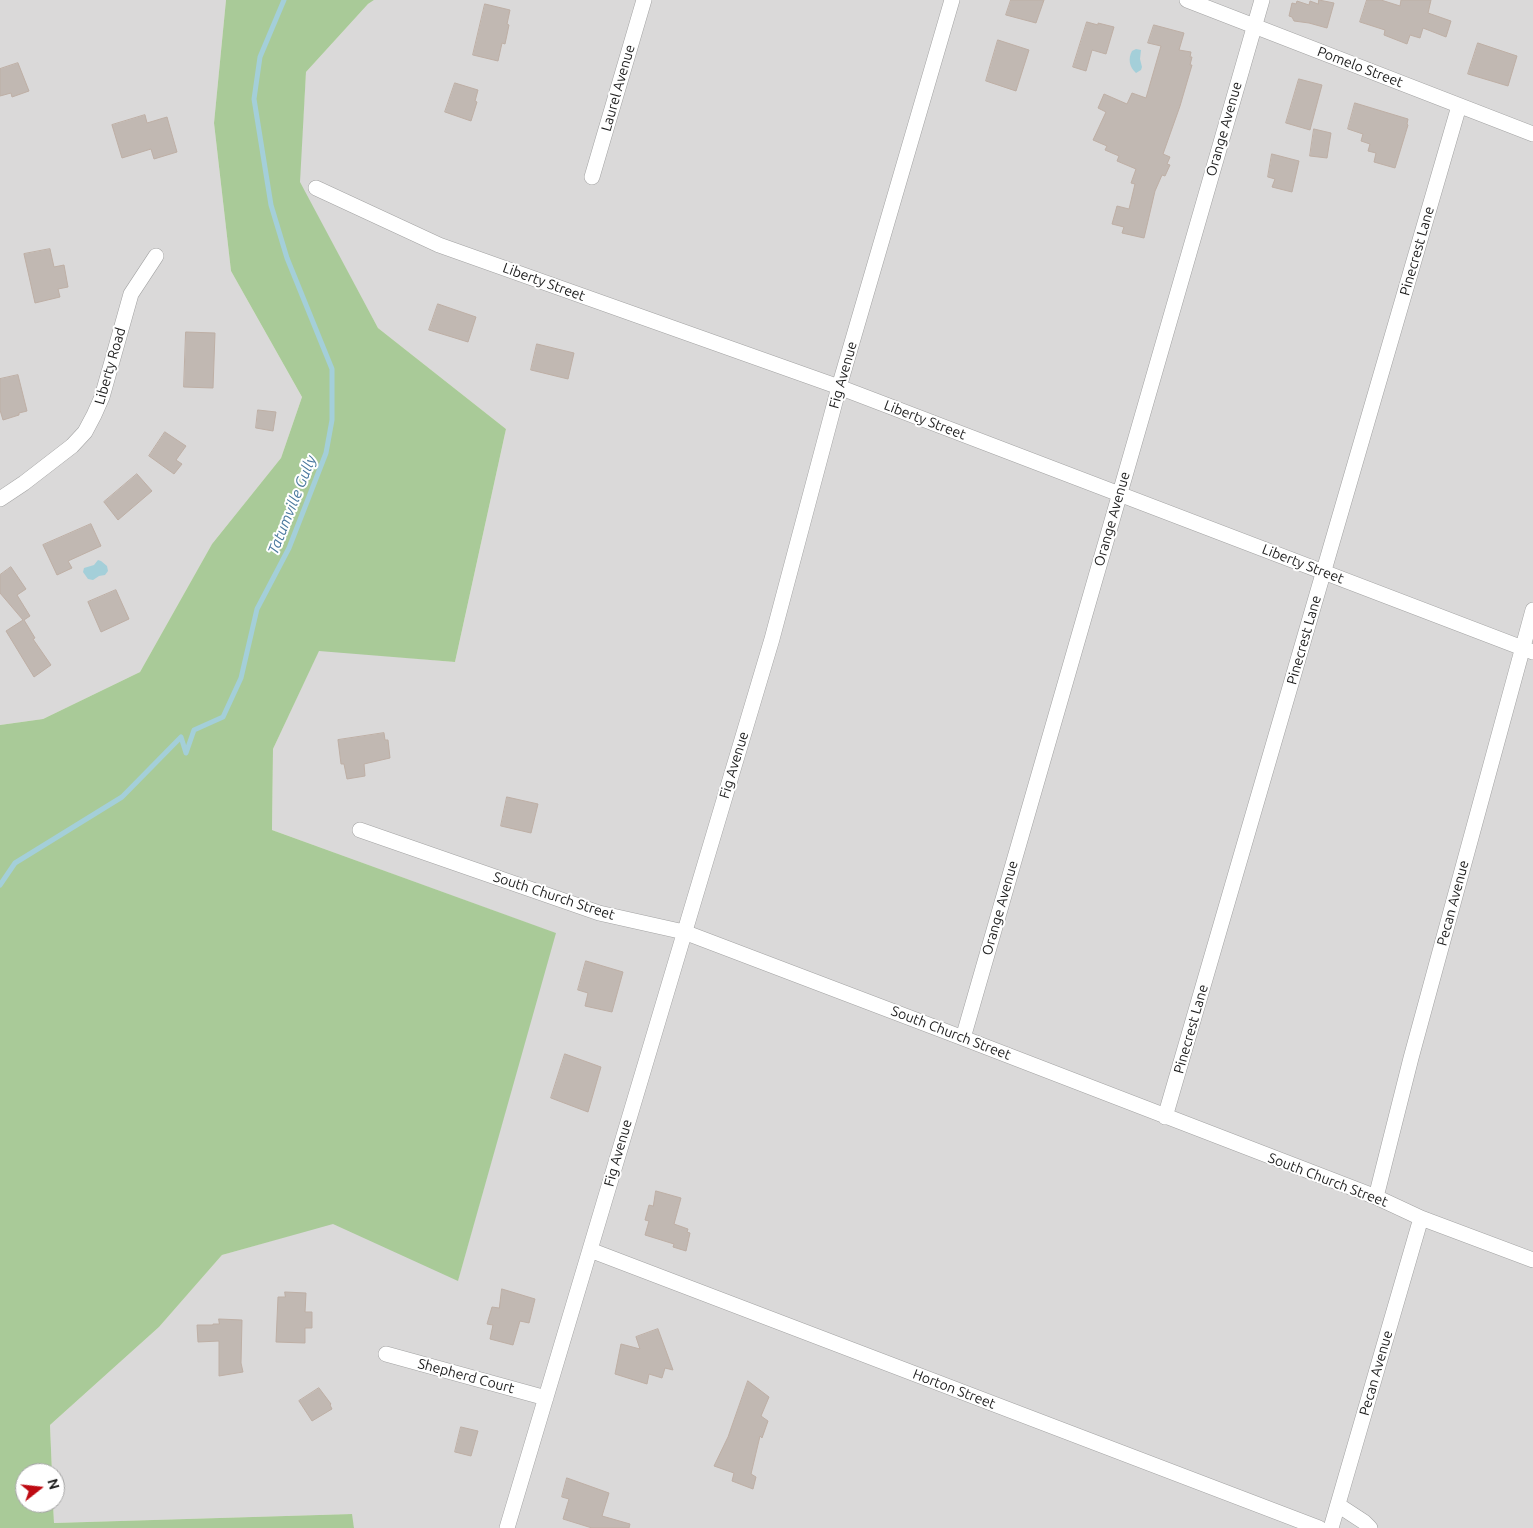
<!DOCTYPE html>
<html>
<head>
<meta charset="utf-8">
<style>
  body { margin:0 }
  #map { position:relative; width:1533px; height:1528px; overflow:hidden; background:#ede9e2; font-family:Ubuntu,sans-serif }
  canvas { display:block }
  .north { position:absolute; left:15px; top:1463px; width:50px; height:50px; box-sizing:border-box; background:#fff; border:1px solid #a4a4a4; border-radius:50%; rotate:74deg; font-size:14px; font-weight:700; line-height:20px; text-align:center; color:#1c1c1c }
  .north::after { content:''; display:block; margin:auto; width:18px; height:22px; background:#be0a12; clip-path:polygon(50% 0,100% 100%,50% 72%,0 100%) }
</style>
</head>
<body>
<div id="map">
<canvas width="1533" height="1528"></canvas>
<div class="north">N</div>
</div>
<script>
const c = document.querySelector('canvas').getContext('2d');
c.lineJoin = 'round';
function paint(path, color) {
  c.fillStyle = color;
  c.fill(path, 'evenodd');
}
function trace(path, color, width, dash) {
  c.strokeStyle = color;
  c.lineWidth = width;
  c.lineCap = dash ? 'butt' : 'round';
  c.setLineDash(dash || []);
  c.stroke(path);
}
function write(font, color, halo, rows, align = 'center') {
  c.font = font + ' Ubuntu,sans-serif';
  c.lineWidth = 4;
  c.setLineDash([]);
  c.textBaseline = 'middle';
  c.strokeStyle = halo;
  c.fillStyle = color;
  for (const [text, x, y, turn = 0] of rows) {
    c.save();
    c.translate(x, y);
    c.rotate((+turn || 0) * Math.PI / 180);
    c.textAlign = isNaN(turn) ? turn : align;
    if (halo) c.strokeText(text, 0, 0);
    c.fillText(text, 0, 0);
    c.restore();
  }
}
paint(new Path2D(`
  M0,0H226L214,123L231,271L302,397L281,458L212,544L140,672L43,719L0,725Z
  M374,0H1533V1528H354L351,1514L54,1523L53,1503H55V1473H52L50,1425L159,1327L222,1255L333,1223L458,1280L555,933L272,830L273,749L319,650L455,662L506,429L378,328L299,182L306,72L368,4Z`), '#dad9d9');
paint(new Path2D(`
  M226,0H374L368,4L306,72L300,182L378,328L506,429L455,662L319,651L273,749L272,830L556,933L458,1281L333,1224L222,1255L159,1327L50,1425L52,1473H25V1503H53L54,1523L352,1514L354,1528H0V725L43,719L140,672L212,544L281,458L302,397L231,271L214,123Z`), '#a9ca98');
paint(new Path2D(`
  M1136,49L1141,50L1140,59L1142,67L1141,70L1136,73C1129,67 1128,58 1132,51Z
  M98,560L101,561L107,566L108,571L105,575L99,576L93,580L88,579L83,572L84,568L94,565Z`), '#a4cfd9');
trace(new Path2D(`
  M0,885L15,863L122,797L181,737L186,753L194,730L223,717L241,678L257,609L289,548L326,453L332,420V369L287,258L271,205L254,99L260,57L284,0`), '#a4cfd9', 5);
const building = new Path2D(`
  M1011,0H1044L1036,23L1006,15Z
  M1319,0L1334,3L1327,28L1309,23L1294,21L1292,17L1289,16L1292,3L1296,4L1297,1L1309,5L1310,1L1318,4Z
  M1367,0H1381L1400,6L1401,0H1431L1428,13L1451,21L1446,37L1423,28L1420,38L1410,35L1407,44L1384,35L1385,30L1360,22Z
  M485,4L510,10L507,24L509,25L505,44L502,43L498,61L473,55Z
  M1087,22L1098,25V23L1114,27L1106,54L1092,50L1086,71L1073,67Z
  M1154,25L1184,33L1179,50L1191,52L1190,57H1192L1190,65H1192L1180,106L1163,154L1170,157L1167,164L1170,165L1165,176L1162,175L1155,191L1144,238L1122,233L1124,227L1112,224L1117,206L1129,209L1135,184L1131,183L1136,169L1117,161L1119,156L1105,150L1107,146L1093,140L1106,112L1098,108L1104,94L1127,104L1132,93L1146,98L1161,46L1148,43Z
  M998,40L1029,50L1016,91L986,81Z
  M1478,43L1517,56L1508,86L1468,74Z
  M18,63L29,91L12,97L11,93L0,96V69Z
  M1299,79L1322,85L1310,130L1286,123Z
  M455,83L478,90L475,101L477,102L471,121L445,112Z
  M1355,103L1408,119L1407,124L1408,125L1395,168L1374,162L1376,153L1368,151L1370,144L1361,141L1363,134L1348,129Z
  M145,115L147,123L167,117L177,152L154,159L151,149L122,158L112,125Z
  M1314,129L1331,133L1327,158L1310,156Z
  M1272,154L1299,161L1292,192L1272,187L1275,179L1268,177Z
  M50,249L54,267L64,265L68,287L58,289L60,297L35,303L24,254Z
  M438,304L476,317L468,342L429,330Z
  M186,332L215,333L213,388L184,387Z
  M537,344L574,353L568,379L531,370Z
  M18,375L27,411L19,413V415L3,420L0,410V379Z
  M258,410L276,412L273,431L256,428Z
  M165,432L186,446L176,460L182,464L174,474L149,456Z
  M137,474L152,491L118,520L104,502Z
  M91,524L101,546L68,561L72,568L57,575L43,545Z
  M11,567L26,589L17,595L30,616L24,620L35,638L33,639L51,665L34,677L6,631L23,620L0,593V575Z
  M116,590L129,619L101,632L88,602Z
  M384,733L385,740H388L390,758L364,764L365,776L347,779L344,764H341L338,740Z
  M507,797L538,804L531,833L501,826Z
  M586,961L623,972L612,1012L585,1006L588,993L578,990Z
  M565,1054L601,1067L588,1112L551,1098Z
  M656,1191L681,1198L674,1224L688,1229L687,1232L690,1233L686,1251L673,1247L674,1244L645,1235L649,1221L645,1220L649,1205L653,1206Z
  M502,1289L535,1299L529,1323L520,1321L513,1345L490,1339L493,1325L487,1324L492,1307L499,1308Z
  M285,1292L306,1293L305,1312H312V1328H305V1343L276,1342L278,1297H285Z
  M219,1319L242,1320L241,1363L243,1372L219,1376V1341L198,1342L197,1325H213V1324H219Z
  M658,1329L673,1370L665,1368L662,1378L649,1374L647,1384L615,1374L621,1344L640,1349L636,1337Z
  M748,1381L769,1397L761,1416L768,1421L762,1438L760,1436L751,1474L756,1477L753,1489L732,1481L734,1473L714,1466L728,1437Z
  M319,1388L331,1404L330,1405L332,1409L312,1421L299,1401Z
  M461,1427L478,1431L471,1456L455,1452Z
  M567,1478L609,1493L602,1516L630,1524L629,1528H592L563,1519L569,1499L562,1497Z`);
paint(building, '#c1b8b2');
trace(building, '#beafa5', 1);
const minor = new Path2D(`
  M1187,0L1533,134
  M592,177L644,0
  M316,188L439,245L839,387L1533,652
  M0,499L24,483L72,446L85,432L94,415L102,397L131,294L156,256
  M360,830L599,913L684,932L963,1038L1376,1197L1421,1218L1533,1260
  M963,1038L1262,0
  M1165,1117L1459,106
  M1376,1197L1411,1058L1533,610
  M590,1250L1319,1528
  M386,1354L546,1398
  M1338,1505L1364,1522L1370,1528
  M507,1528L772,639L839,387L952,0
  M1331,1528L1421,1218`);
trace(minor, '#a3a3a3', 16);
trace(minor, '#fff', 15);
write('14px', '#1c1c1c', '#fff', [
  ["Pomelo Street",1360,67,21],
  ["Laurel Avenue",618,88,-74],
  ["Orange Avenue",1224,129,-74],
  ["Pinecrest Lane",1417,251,-74],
  ["Liberty Street",544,282,20],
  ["Liberty Road",110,366,-74],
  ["Fig Avenue",843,375,-74],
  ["Liberty Street",925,420,21],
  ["Orange Avenue",1112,519,-74],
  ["Liberty Street",1303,564,21],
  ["Pinecrest Lane",1304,640,-74],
  ["Fig Avenue",734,765,-73],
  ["South Church Street",554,896,18],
  ["Pecan Avenue",1453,903,-75],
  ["Orange Avenue",1000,908,-74],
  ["Pinecrest Lane",1191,1029,-74],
  ["South Church Street",951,1033,21],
  ["Fig Avenue",618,1153,-74],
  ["South Church Street",1328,1180,21],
  ["Pecan Avenue",1376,1373,-74],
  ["Shepherd Court",466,1376,15],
  ["Horton Street",954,1389,21]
]);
write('italic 15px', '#4b799f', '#fff', [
  ["Tatumville Gully",292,505,-68]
]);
</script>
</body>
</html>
